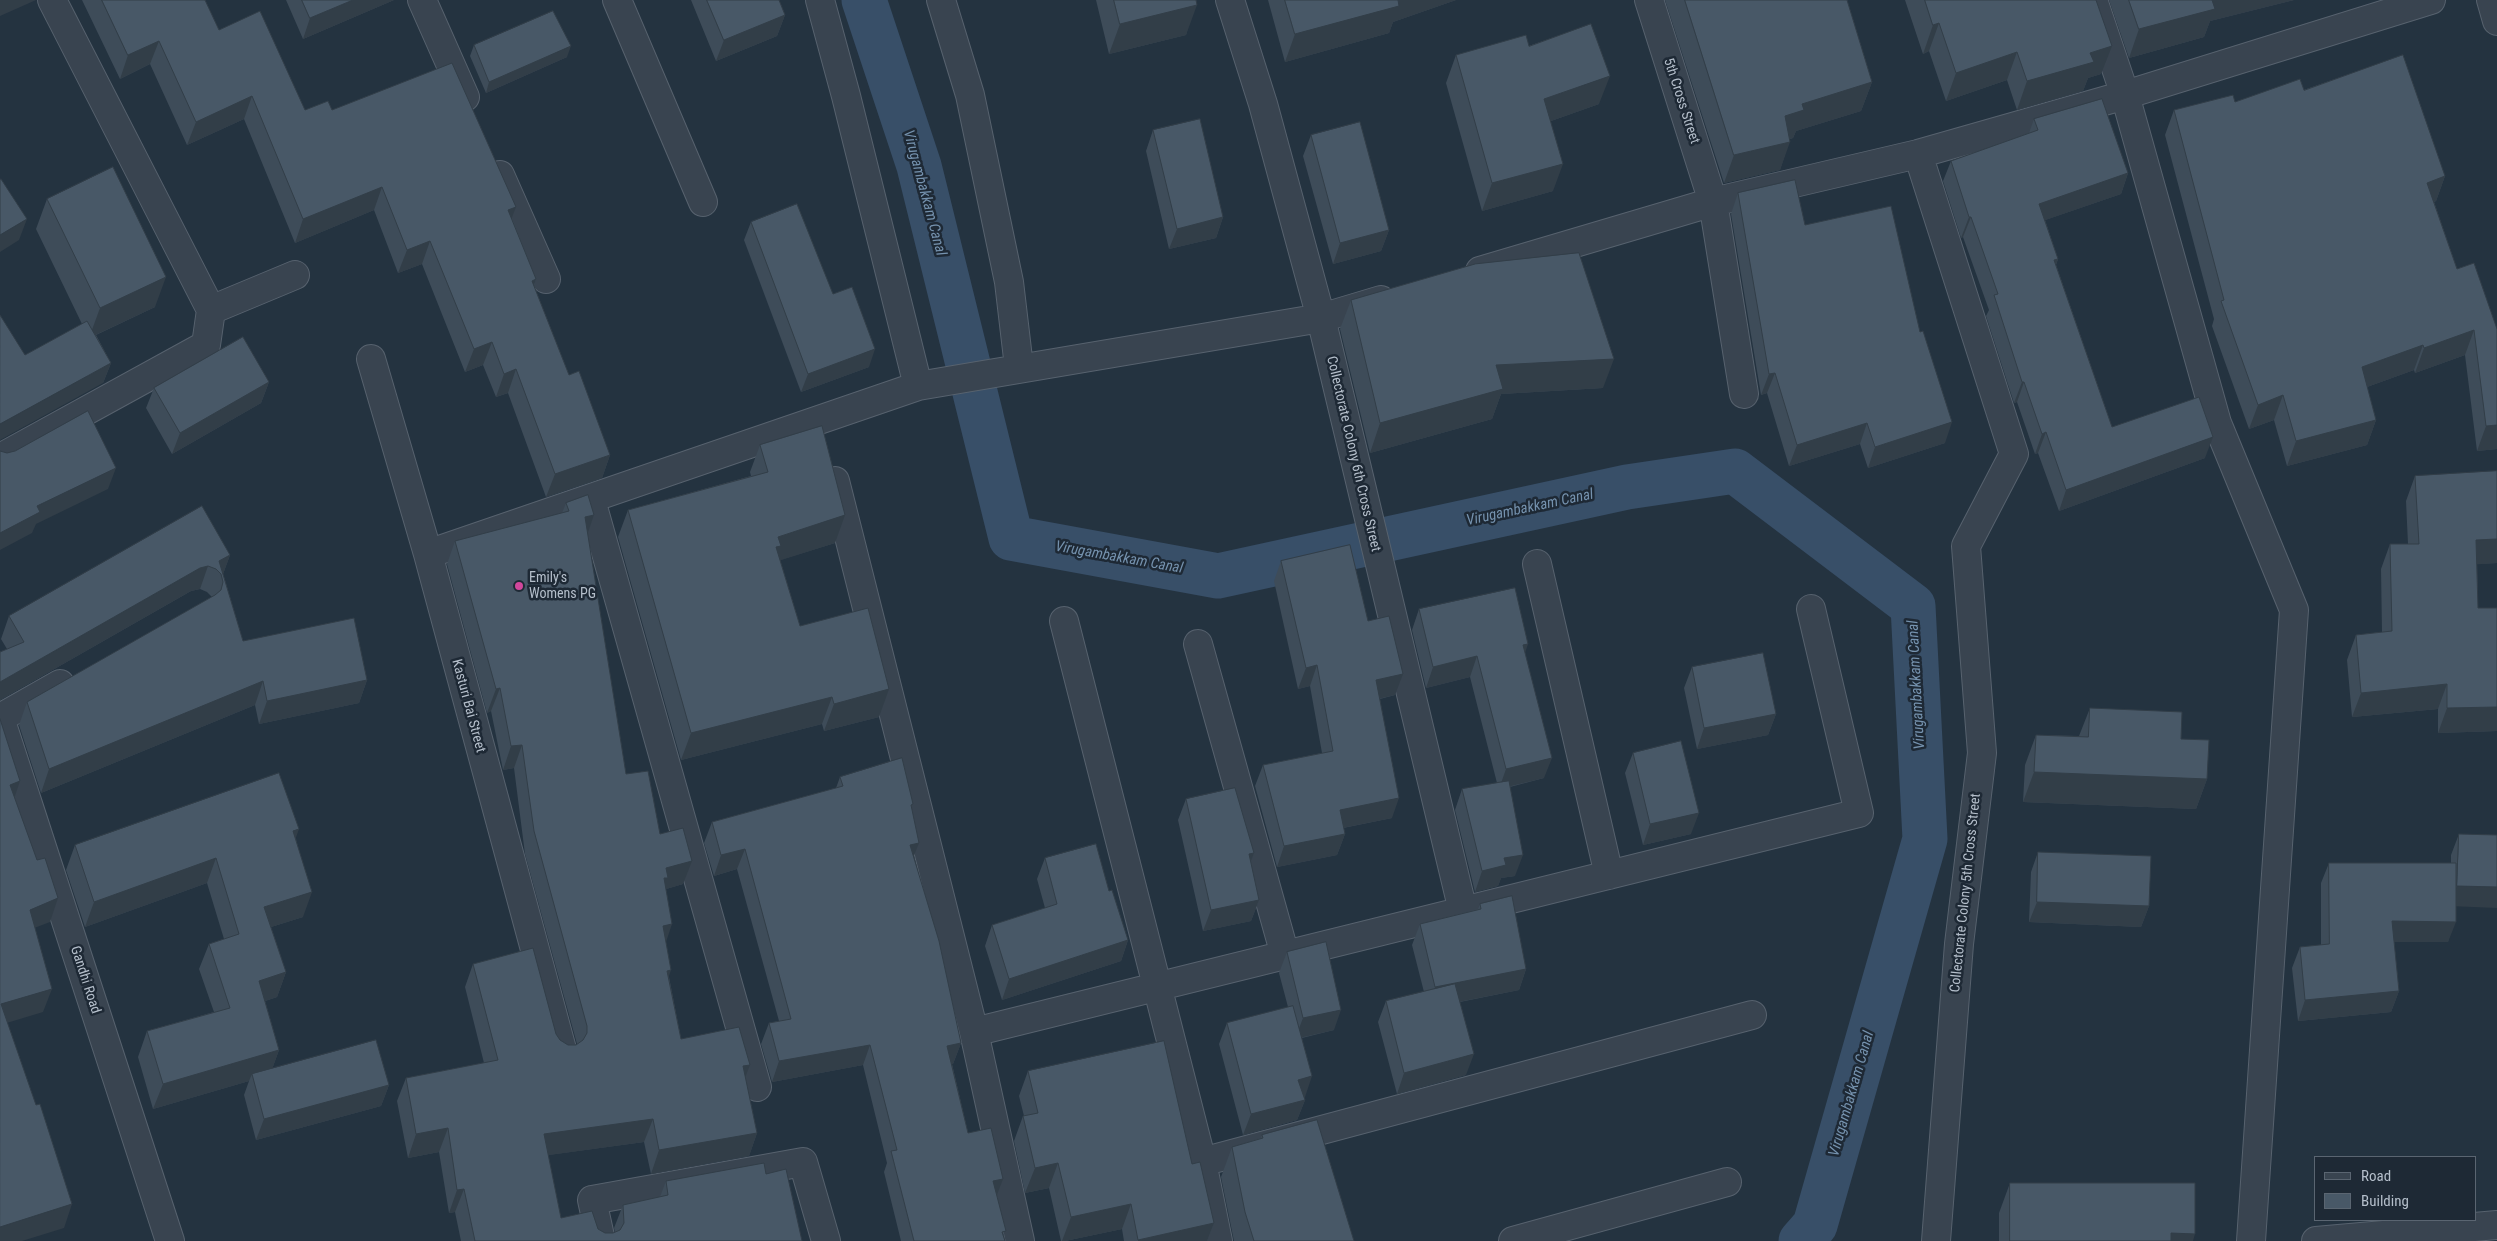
<!DOCTYPE html>
<html>
<head>
<meta charset="utf-8">
<style>
  body { margin:0 }
  #map { position:relative; width:2497px; height:1241px; overflow:hidden; background:#243340; font-family:"Roboto Condensed",sans-serif }
  canvas { display:block }
  .legend { position:absolute; left:2314px; top:1156px; width:162px; height:65px; box-sizing:border-box; background:#1e2935; border:1px solid #5a6571; margin:0; padding:6px 9px; list-style:none; font-size:15px; color:#b5bfcb }
  .legend li { display:flex; align-items:center; gap:10px; height:25px }
  .legend b { width:25px; border:1px solid #5a6571 }
</style>
</head>
<body>
<div id="map">
<canvas width="2497" height="1241"></canvas>
<ul class="legend">
<li><b style="height:6px;background:#394450"></b>Road</li>
<li><b style="height:14px;background:#485867"></b>Building</li>
</ul>
</div>
<script>
const c = document.querySelector('canvas').getContext('2d');
c.lineJoin = 'round';
function trace(path, color, width, dash) {
  c.strokeStyle = color;
  c.lineWidth = width;
  c.lineCap = dash ? 'butt' : 'round';
  c.setLineDash(dash || []);
  c.stroke(path);
}
function paint(path, color) {
  c.fillStyle = color;
  c.fill(path, 'evenodd');
}
function write(font, color, halo, rows, align = 'center') {
  c.font = font + ' "Roboto Condensed",sans-serif';
  c.lineWidth = 5;
  c.setLineDash([]);
  c.textBaseline = 'middle';
  c.strokeStyle = halo;
  c.fillStyle = color;
  for (const [text, x, y, turn = 0] of rows) {
    c.save();
    c.translate(x, y);
    c.rotate((+turn || 0) * Math.PI / 180);
    c.textAlign = isNaN(turn) ? turn : align;
    if (halo) c.strokeText(text, 0, 0);
    c.fillText(text, 0, 0);
    c.restore();
  }
}
trace(new Path2D(`
  M864,0L919,166L1011,538L1218,576L1627,487L1735,471L1913,606L1925,839L1815,1225L1801,1241`), '#384f68', 45);
const street = new Path2D(`
  M422,0L465,97
  M617,0L703,202
  M820,0L846,96L918,386
  M941,0L970,95L1009,282L1019,367
  M1230,0L1263,104L1321,318L1463,911
  M1649,0L1713,202L1744,394
  M2093,0L2125,95L2217,423L2294,610L2251,1241
  M2491,0L2497,21
  M1918,154L2014,454L1966,546L1982,753L1959,944L1936,1241
  M500,175L546,279
  M1480,271L1713,202L1918,154L2125,95L2431,0
  M211,310L295,275
  M371,359L428,554L563,1053
  M0,458L206,345L211,310L52,0
  M835,481L974,1032L1020,1241
  M591,500L757,1087
  M428,554L918,386L1321,318L1381,300
  M1537,564L1609,875
  M1064,621L1202,1162L1218,1241
  M1198,644L1285,955
  M0,718L170,1241
  M0,718L60,684
  M974,1032L1859,813L1811,609
  M1202,1162L1752,1015
  M601,1241L592,1200L803,1162L826,1241
  M1513,1241L1727,1182
  M2316,1241L2497,1225`);
trace(street, '#57626e', 30);
trace(street, '#394450', 28);
paint(new Path2D(`
  M82,0H205L219,30L305,110H332L512,218L536,279L534,286L569,375L610,455L602,478L546,497L508,393L496,397L483,365L465,372L422,264L398,273L374,210L295,243L244,119L187,145L150,64L120,79Z
  M286,0H394L303,39Z
  M691,0H779L785,15L777,36L716,61Z
  M1096,0H1196L1186,35L1109,54Z
  M1268,0H1456L1393,22L1389,33L1285,62Z
  M1665,0H1847L1872,82L1861,111L1796,131L1793,138L1790,139L1780,170L1724,183Z
  M1905,0H2096L2101,74L2088,78L2083,91L2017,110L2007,80L1946,101L1929,51L1923,54Z
  M2109,0H2294L2210,21L2204,37L2129,58Z
  M474,45L567,57L486,93L470,56Z
  M1529,46L1599,104L1551,121L1553,191L1482,211L1446,83L1456,55Z
  M2304,90L2445,176L2436,201L2434,202L2457,269L2474,263L2497,449L2477,451L2465,355L2415,373L2414,370L2367,387L2376,420L2367,445L2287,466L2274,420L2249,429L2212,326L2214,319L2165,135L2174,110L2235,102Z
  M2034,119L2128,173L2121,194L2045,220L2058,259L2056,265L2112,427L2205,458L2059,511L2038,453L2035,454L2017,402L2014,403L1986,316L1989,310L1963,237L1961,238L1943,181L1951,161L2029,133Z
  M1153,130L1223,217L1216,238L1169,249L1146,151Z
  M1311,135L1389,230L1381,251L1333,264L1303,156Z
  M1738,193L1805,225L1945,443L1868,468L1860,444L1789,466L1767,393L1761,395L1731,214Z
  M47,199L155,307L96,335L111,363L103,383L25,355L82,324L36,229Z
  M751,222L833,294L869,367L801,392L744,240Z
  M1351,300L1603,388L1501,394L1492,419L1370,453L1340,329Z
  M269,382L261,403L172,454L146,408L154,388Z
  M760,445L835,543L780,560L800,626L879,717L824,731L822,724L681,760L618,537L628,510L751,476L750,472Z
  M2497,471V563L2477,564L2478,608H2497V731L2438,733V709L2352,717L2347,660L2356,635L2382,632L2381,569L2390,544H2408L2406,501L2415,476Z
  M566,503L594,515L587,533L626,774L660,834L683,884L666,889V942L669,977L681,1039L745,1076L757,1133L749,1156L651,1174L644,1142L548,1155L561,1218L598,1229L605,1233H613L615,1232L614,1228L623,1205L660,1197L666,1181L766,1174L802,1241H461L455,1212L449,1213L439,1152L408,1158L397,1101L406,1078L484,1063L465,987L473,964L556,1034L560,1040L568,1045L577,1044L525,854L514,768L503,770L491,711L487,713L447,564L455,541L562,513Z
  M230,555L223,574L243,641L367,680L359,703L259,724L255,705L41,793L19,725L27,702L212,597L207,592L200,589L191,591L0,700V652L7,649L1,639L9,616Z
  M1281,561L1368,621L1395,695L1380,699L1392,818L1343,828L1345,834L1337,855L1277,867L1255,786L1263,765L1322,753L1310,686L1298,689L1274,581Z
  M1419,609L1525,653L1544,778L1510,787L1515,876L1501,878L1498,886L1475,892L1455,810L1462,789L1497,783L1470,677L1426,688L1412,630Z
  M1692,667L1776,714L1768,735L1697,749L1684,688Z
  M2090,708L2181,739L2207,779L2196,809L2023,802L2025,765L2036,735L2079,736Z
  M1633,753L1691,834L1643,845L1625,773Z
  M840,777L912,809L914,856L961,1043L953,1064H952L968,1133L997,1196L1005,1241H901L884,1172L887,1163L863,1065L772,1082L761,1044L769,1023L779,1021L737,869L714,876L704,843L712,822L836,788Z
  M1186,799L1254,853L1250,862L1259,900L1251,921L1203,931L1178,820Z
  M2459,834L2456,906L2448,942H2394L2399,991L2391,1012L2298,1021L2292,968L2300,947L2321,945V883L2329,863H2451V855Z
  M296,838L303,917L271,927L286,972L277,997L265,1001L279,1050L272,1069L389,1085L381,1106L256,1140L244,1095L249,1081L153,1109L138,1057L147,1031L214,1012L199,969L209,944L224,939L207,883L85,927L66,870L75,845Z
  M2038,852L2149,906L2141,927L2029,922L2031,872Z
  M1045,858L1128,940L1121,961L1002,1000L985,946L992,925L1045,908L1037,879Z
  M1480,904L1526,969L1519,990L1460,1002L1466,1075L1397,1094L1378,1022L1386,1001L1424,992L1412,945L1420,924L1478,909Z
  M1287,952L1334,1030L1302,1038L1305,1097H1304L1305,1100L1297,1120L1243,1135L1219,1044L1227,1023L1288,1007L1279,973Z
  M1028,1071L1192,1164L1214,1223L1207,1241H1124L1122,1229L1065,1241H1061L1049,1188L1025,1193L1014,1141L1023,1116H1024L1019,1096Z
  M1262,1135L1354,1241H1234L1221,1177L1232,1147L1261,1138Z
  M2010,1183L2193,1241H1999V1213Z`), '#3e4c59');
paint(new Path2D(`
  M0,0H36L0,16Z
  M353,0H394L303,39L310,18Z
  M1395,0H1456L1393,22L1389,33L1285,62L1295,34Z
  M2209,0H2294L2210,21L2204,37L2129,58L2139,29Z
  M1197,5L1186,35L1109,54L1120,24Z
  M785,15L777,36L716,61L724,40Z
  M1939,23L1929,51L1923,54L1933,25Z
  M159,41L150,64L120,79L128,55Z
  M571,46L567,57L486,93L489,82Z
  M2112,46L2101,74L2088,78L2083,91L2017,110L2027,81L2090,53Z
  M2017,52L2007,80L1946,101L1956,73Z
  M1610,76L1599,104L1534,127L1544,99Z
  M1872,82L1861,111L1796,131L1793,138L1774,144L1785,116L1802,104Z
  M252,96L244,119L187,145L196,122Z
  M1790,142L1780,170L1724,183L1734,155Z
  M1563,164L1553,191L1482,211L1492,183Z
  M2128,173L2121,194L2031,225L2039,204Z
  M2445,176L2436,201L2418,208L2427,183Z
  M382,187L374,210L295,243L303,219Z
  M516,207L507,230L508,210Z
  M1223,217L1216,238L1169,249L1177,229Z
  M1969,217H1971L1963,237L1961,238Z
  M27,219L19,240L0,252V235Z
  M1389,230L1381,251L1333,264L1340,243Z
  M430,241L422,264L398,273L407,250Z
  M2058,259L2051,279L2054,260Z
  M166,277L155,307L89,338L100,308Z
  M536,279L528,303L532,281Z
  M2474,330L2465,355L2415,373L2424,348Z
  M492,342L483,365L465,372L474,349Z
  M2423,345L2414,370L2353,392L2362,367Z
  M875,349L869,367L801,392L808,374Z
  M1614,359L1603,388L1501,394L1492,419L1370,453L1380,423L1496,365Z
  M111,363L103,383L0,440V424Z
  M516,369L508,393L496,397L504,374Z
  M1775,373L1767,393L1761,395L1769,374Z
  M269,382L261,403L172,454L180,433Z
  M2022,382H2024L2017,402L2014,403Z
  M2283,395L2274,420L2249,429L2258,405Z
  M2376,420L2367,445L2287,466L2296,441Z
  M1952,422L1945,443L1868,468L1875,447Z
  M1867,423L1860,444L1789,466L1797,445Z
  M2497,425V449L2477,451L2486,426Z
  M2046,432L2038,453L2035,454L2042,434Z
  M2213,437L2205,458L2059,511L2066,490Z
  M610,455L602,478L546,497L555,474Z
  M116,468L108,489L36,524L32,533L0,550V533L37,506Z
  M594,515L586,538L585,517Z
  M845,515L835,543L775,562L771,573L778,537Z
  M2497,539V563L2467,565L2476,540Z
  M230,555L222,577L219,561Z
  M208,566L200,589L191,591L0,700V682L200,568Z
  M1528,644L1521,665L1523,645Z
  M1477,656L1470,677L1426,688L1433,667Z
  M1317,665L1310,686L1298,689L1306,668Z
  M1403,674L1395,695L1369,701L1376,680Z
  M367,680L359,703L259,724L267,701Z
  M263,681L255,705L41,793L49,769Z
  M2447,684L2438,709L2352,717L2361,693Z
  M500,688L491,711L487,713L496,689Z
  M889,689L879,717L824,731L834,704Z
  M832,697L822,724L681,760L691,733Z
  M2497,707V731L2438,733L2447,708Z
  M1776,714L1768,735L1697,749L1704,728Z
  M522,745L514,768L503,770L511,746Z
  M1552,758L1544,778L1499,789L1506,769Z
  M2034,772L2207,779L2196,809L2023,802Z
  M20,781L12,805L10,785Z
  M1399,798L1392,818L1332,830L1340,810Z
  M1699,813L1691,834L1643,845L1650,824Z
  M299,829L290,854L293,831Z
  M1345,834L1337,855L1277,867L1284,846Z
  M919,843L911,863L910,845Z
  M745,849L737,869L714,876L721,855Z
  M1254,853L1246,874L1249,854Z
  M1523,855L1515,876L1501,878L1498,886L1475,892L1482,871L1504,858Z
  M216,858L207,883L85,927L94,902Z
  M692,861L683,884L663,890L666,868Z
  M2457,886L2497,887V908L2449,906Z
  M312,892L303,917L255,932L264,907Z
  M58,898L50,922L21,933L30,910Z
  M1259,900L1251,921L1203,931L1211,910Z
  M2037,902L2149,906L2141,927L2029,922Z
  M2392,921L2456,922L2448,942H2384Z
  M672,924L664,948L663,926Z
  M1128,940L1121,961L1002,1000L1009,979Z
  M1526,969L1519,990L1428,1008L1435,987Z
  M671,970L663,994L667,971Z
  M286,972L277,997L250,1006L259,981Z
  M52,989L43,1012L0,1025L1,1004Z
  M2399,991L2391,1012L2298,1021L2305,1000Z
  M1341,1010L1334,1030L1295,1039L1303,1018Z
  M961,1043L953,1064L940,1067L947,1046Z
  M870,1045L863,1065L772,1082L779,1061Z
  M279,1050L270,1075L252,1074L249,1081L153,1109L163,1084Z
  M1474,1054L1466,1075L1397,1094L1404,1073Z
  M750,1065L741,1088L743,1066Z
  M1312,1076L1305,1097L1291,1100L1298,1080Z
  M389,1085L381,1106L256,1140L264,1119Z
  M1305,1100L1297,1120L1243,1135L1251,1114Z
  M653,1119L644,1142L535,1157L544,1134Z
  M448,1128L439,1152L408,1158L416,1134Z
  M757,1133L749,1156L651,1174L659,1150Z
  M1058,1163L1049,1188L1025,1193L1035,1168Z
  M1003,1179L995,1200L993,1181Z
  M464,1189L455,1212L449,1213L457,1190Z
  M72,1204L64,1228L22,1241H0V1227Z
  M1131,1204L1122,1229L1065,1241H1062L1071,1217Z
  M1214,1223L1207,1241H1138V1240Z
  M2171,1233L2195,1234L2193,1241H2168Z`), '#323e48');
const building = new Path2D(`
  M102,0H205L219,30L260,11L305,110L328,101L332,110L452,63L516,207L508,210L536,279L532,281L569,375L579,371L610,455L555,474L516,369L504,374L492,342L474,349L430,241L407,250L382,187L303,219L252,96L196,122L159,41L128,55Z
  M302,0H353L310,18Z
  M707,0H779L785,15L724,40Z
  M1114,0H1196L1197,5L1120,24Z
  M1285,0H1398L1399,6L1295,34Z
  M1685,0H1847L1872,82L1802,104L1804,110L1785,116L1790,142L1734,155Z
  M1925,0H2096L2112,46L2090,53L2094,62L2027,81L2017,52L1956,73L1939,23L1933,25Z
  M2129,0H2212L2215,9L2139,29Z
  M553,11L571,46L489,82L474,45Z
  M1591,24L1610,76L1544,99L1563,164L1492,183L1456,55L1526,35L1529,46Z
  M2403,55L2445,176L2427,183L2457,269L2474,263L2497,329V425L2486,426L2474,330L2424,348L2423,345L2362,367L2376,420L2296,441L2283,395L2258,405L2221,301L2224,300L2174,110L2233,95L2235,102L2300,79L2304,90Z
  M2102,99L2128,173L2039,204L2058,259L2054,260L2112,427L2199,397L2213,437L2066,490L2046,432L2042,434L2024,382H2022L1994,295L1998,294L1971,217H1969L1951,161L2038,130L2034,119Z
  M1200,119L1223,217L1177,229L1153,130Z
  M1360,122L1389,230L1340,243L1311,135Z
  M113,167L166,277L100,308L47,199Z
  M1,179L27,219L0,235V180Z
  M1795,180L1805,225L1891,206L1920,332L1923,331L1952,422L1875,447L1867,423L1797,445L1775,373L1769,374L1738,193Z
  M797,204L833,294L852,287L875,349L808,374L751,222Z
  M1579,253L1614,359L1496,365L1503,389L1380,423L1351,300L1475,264Z
  M0,315L25,355L87,321L111,363L0,424Z
  M243,337L269,382L180,433L154,388Z
  M88,411L116,468L37,506L40,512L0,533V451L7,453L15,451Z
  M822,426L845,515L778,537L781,546L776,547L800,626L868,608L889,689L834,704L832,697L691,733L628,510L768,472L760,445Z
  M2497,471V539L2476,540L2478,608H2497V707L2447,708V684L2361,693L2356,635L2392,631L2390,544H2419L2415,476Z
  M588,495L594,515L585,517L626,774L648,771L660,834L683,828L692,861L666,868L668,878H664L672,924L663,926L671,970L667,971L681,1039L739,1027L750,1065L743,1066L757,1133L659,1150L653,1119L544,1134L561,1218L592,1211L598,1229L605,1233H613L620,1230L624,1223L623,1205L668,1195L666,1181L764,1163L766,1174L786,1169L802,1241H475L464,1189L457,1190L448,1128L416,1134L406,1078L498,1060L473,964L533,948L556,1034L560,1040L568,1045H576L583,1040L587,1033V1026L534,831L522,745L511,746L500,688L496,689L455,541L569,511L566,503Z
  M202,506L230,555L219,561L243,641L354,618L367,680L267,701L263,681L49,769L27,702L215,595L221,590L223,582L221,574L216,569L208,566L200,568L0,682V652L24,642L9,616Z
  M1350,545L1368,621L1389,616L1403,674L1376,680L1399,798L1340,810L1345,834L1284,846L1263,765L1333,751L1317,665L1306,668L1281,561Z
  M1515,588L1528,644L1523,645L1552,758L1506,769L1477,656L1433,667L1419,609Z
  M1763,653L1776,714L1704,728L1692,667Z
  M2090,708L2182,712L2181,739L2209,740L2207,779L2034,772L2036,735L2088,737Z
  M0,719L20,781L10,785L37,860L45,858L58,898L30,910L52,989L1,1004L36,1105L40,1104L72,1204L0,1227Z
  M1681,741L1699,813L1650,824L1633,753Z
  M902,758L913,804L911,805L919,843L910,845L939,941L961,1043L947,1046L968,1133L991,1128L1003,1179L993,1181L1006,1231L1002,1232L1005,1241H914L891,1151L897,1150L870,1045L779,1061L769,1023L791,1019L745,849L721,855L712,822L843,786L840,777Z
  M279,773L299,829L293,831L312,892L264,907L286,972L259,981L279,1050L163,1084L147,1031L230,1008L209,944L239,934L216,858L94,902L75,845Z
  M1509,781L1523,855L1504,858L1506,865L1482,871L1462,789Z
  M1235,788L1254,853L1249,854L1259,900L1211,910L1186,799Z
  M2459,834L2497,835V887L2457,886Z
  M1096,844L1109,891L1112,890L1128,940L1009,979L992,925L1057,904L1045,858Z
  M2038,852L2151,856L2149,906L2037,902Z
  M2329,863H2456V922L2392,921L2399,991L2305,1000L2300,947L2329,944Z
  M1512,896L1526,969L1435,987L1420,924L1481,909L1480,904Z
  M1326,942L1341,1010L1303,1018L1287,952Z
  M1455,984L1474,1054L1404,1073L1386,1001Z
  M1293,1006L1312,1076L1298,1080L1305,1100L1251,1114L1227,1023Z
  M376,1040L389,1085L264,1119L252,1074Z
  M1164,1041L1192,1164L1200,1162L1214,1223L1138,1240L1131,1204L1071,1217L1058,1163L1035,1168L1023,1116L1038,1113L1028,1071Z
  M1317,1120L1354,1241H1254L1245,1212L1232,1147L1263,1138L1262,1135Z
  M2010,1183H2195V1234L2171,1233V1241H2010Z`);
paint(building, '#485867');
trace(building, '#323e48', 1);
for (const [x, y, r, color] of [
  [519,586,5,"#d1479c"]
]) {
  const dot = new Path2D();
  dot.arc(x, y, r, 0, 2 * Math.PI);
  c.fillStyle = color;
  c.fill(dot);
  trace(dot, '#1e2935', 2);
}
write('14px', '#b5bfcb', '#1e2935', [
  ["5th Cross Street",1681,101,72],
  ["Collectorate Colony 6th Cross Street",1353,454,77],
  ["Kasturi Bai Street",468,706,75],
  ["Collectorate Colony 5th Cross Street",1966,893,-84],
  ["Gandhi Road",85,980,72]
]);
write('14px', '#b5bfcb', '#1e2935', [
  ["Emily's",529,578],
  ["Womens PG",529,594]
], 'left');
write('italic 15px', '#7592ae', '#1e2935', [
  ["Virugambakkam Canal",924,193,75],
  ["Virugambakkam Canal",1530,508,-12],
  ["Virugambakkam Canal",1119,558,10],
  ["Virugambakkam Canal",1917,685,-93],
  ["Virugambakkam Canal",1852,1094,-74]
]);
</script>
</body>
</html>
